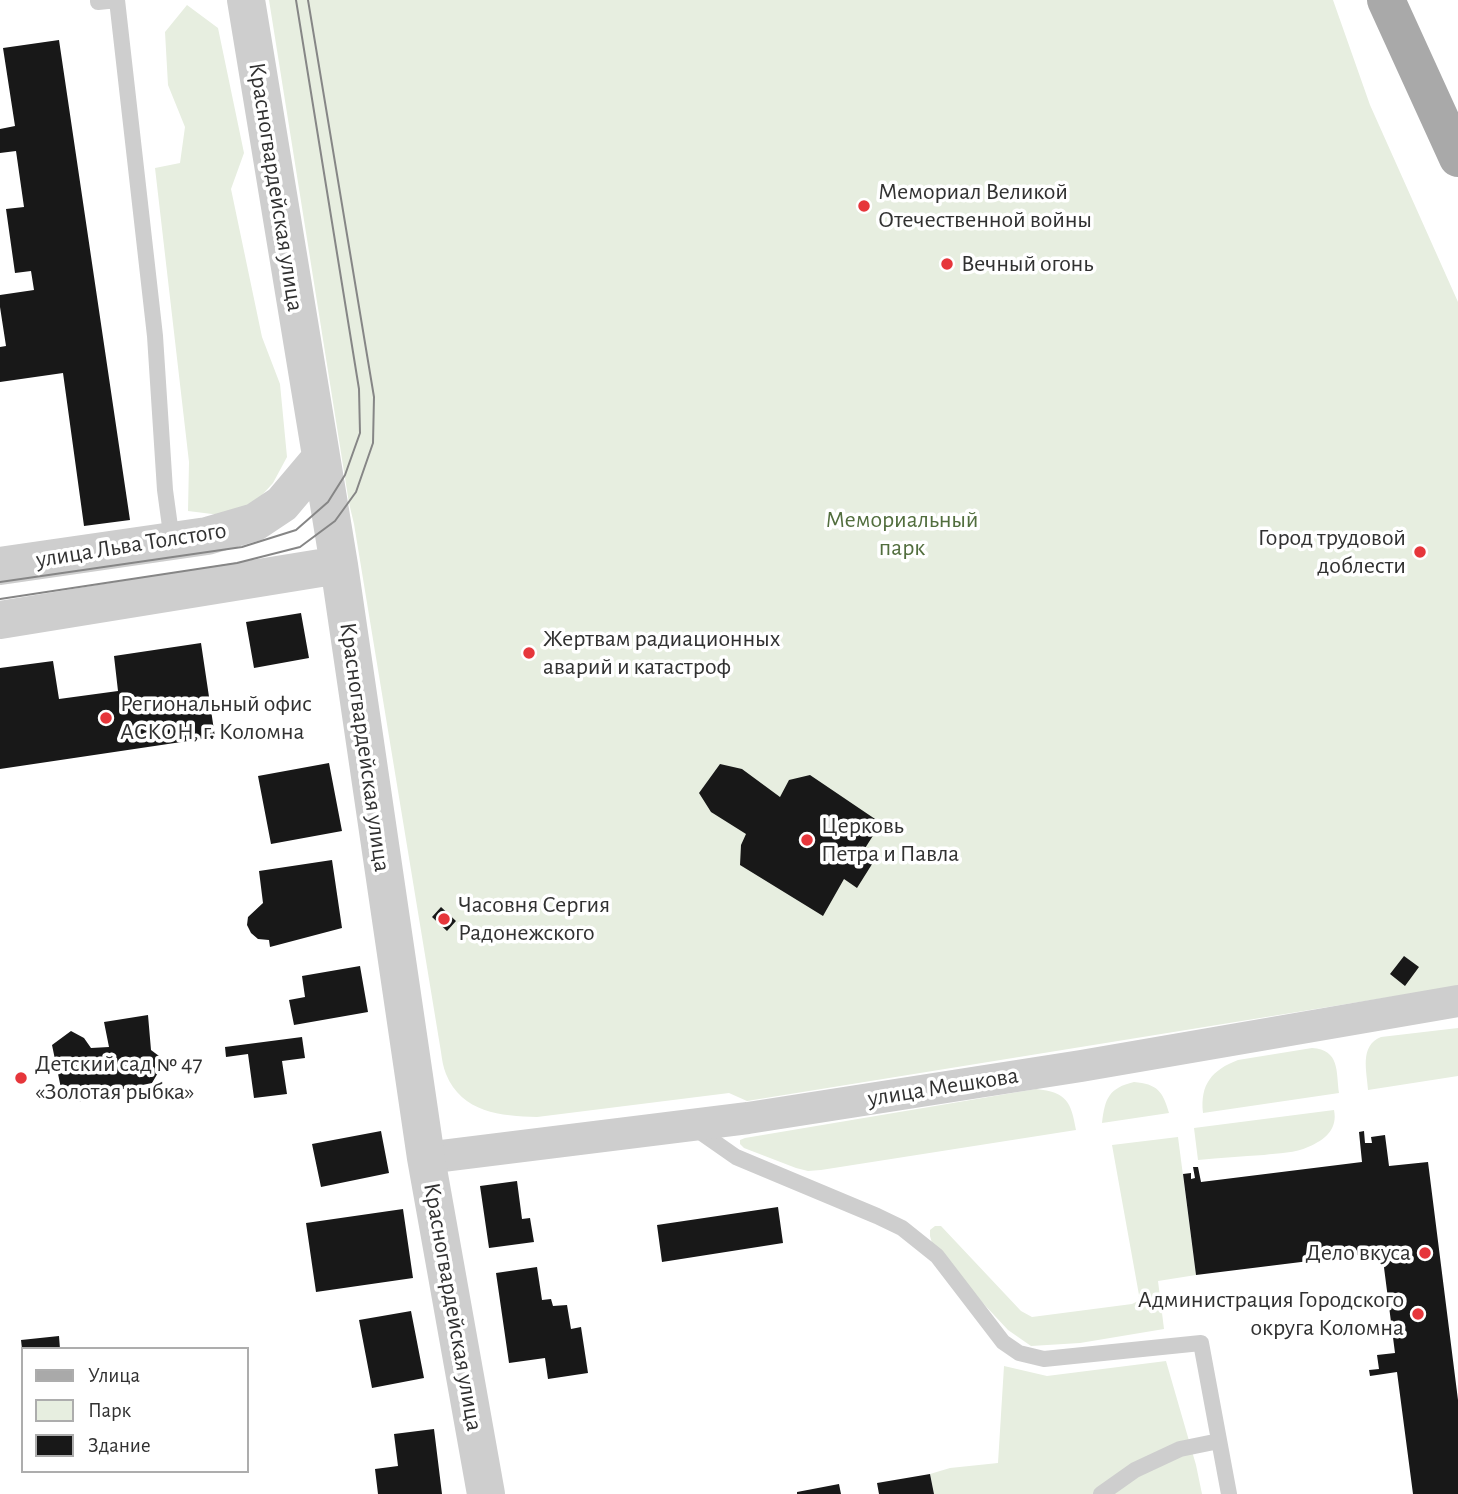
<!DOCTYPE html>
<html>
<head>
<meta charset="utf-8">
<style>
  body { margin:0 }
  #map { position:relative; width:1458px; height:1494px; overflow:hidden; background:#fff; font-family:"Alegreya Sans",sans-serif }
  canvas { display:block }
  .legend { position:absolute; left:21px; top:1347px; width:228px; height:126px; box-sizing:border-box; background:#fff; border:2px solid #adadad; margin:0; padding:9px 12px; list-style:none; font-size:21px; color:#313131 }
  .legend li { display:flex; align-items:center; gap:14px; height:35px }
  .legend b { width:35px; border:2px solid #adadad }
</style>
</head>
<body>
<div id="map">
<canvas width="1458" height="1494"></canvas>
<ul class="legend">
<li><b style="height:9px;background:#a9a9a9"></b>Улица</li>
<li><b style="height:19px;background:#e7eee0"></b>Парк</li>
<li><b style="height:19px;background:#181818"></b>Здание</li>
</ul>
</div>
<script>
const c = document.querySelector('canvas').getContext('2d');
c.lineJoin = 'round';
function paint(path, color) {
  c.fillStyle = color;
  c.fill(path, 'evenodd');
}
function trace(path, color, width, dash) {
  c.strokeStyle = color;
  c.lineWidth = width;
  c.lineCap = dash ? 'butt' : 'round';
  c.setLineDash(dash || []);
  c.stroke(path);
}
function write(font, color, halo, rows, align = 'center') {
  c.font = font + ' "Alegreya Sans",sans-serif';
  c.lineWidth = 7;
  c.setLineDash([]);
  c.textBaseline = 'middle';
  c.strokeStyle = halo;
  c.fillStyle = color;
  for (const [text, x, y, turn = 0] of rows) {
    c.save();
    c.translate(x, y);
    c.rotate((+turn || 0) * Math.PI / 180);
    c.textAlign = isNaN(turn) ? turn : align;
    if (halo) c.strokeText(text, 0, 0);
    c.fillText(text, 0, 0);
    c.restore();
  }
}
paint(new Path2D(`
  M269,0H1333L1370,105L1458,302V986L747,1101L729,1093L537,1117C501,1116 462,1113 446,1074C443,1067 442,1059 441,1052L354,524L349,503Z
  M187,5L218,28L244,153L231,189L262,337L280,384L287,457L273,483L253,505L220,515L188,511L189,462L155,168L180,163L185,127L168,85L165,32Z
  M1458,1028V1076L1368,1090C1367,1071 1359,1046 1381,1037Z
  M1312,1048C1340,1050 1336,1071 1339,1093L1203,1113C1200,1084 1212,1070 1238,1060Z
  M1134,1082C1157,1084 1163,1091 1169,1113L1102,1123C1105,1098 1109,1088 1134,1082Z
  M1036,1089C1067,1092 1071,1102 1076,1130L821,1170L808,1171L796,1168L744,1148L740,1144V1140L745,1138Z
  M1334,1110C1338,1129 1325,1140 1308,1147C1296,1153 1278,1153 1264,1155C1242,1156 1220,1158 1198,1160L1194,1128Z
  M1178,1137L1196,1275L1158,1281L1164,1329L1080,1343L1031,1346L1008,1330L966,1285L932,1243L930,1236V1230L935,1226H941L1021,1311L1032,1317L1132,1304L1138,1301L1139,1295L1112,1145Z
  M1166,1361L1196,1465L1202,1494H934L930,1474L950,1468L998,1463L1004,1366L1047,1376Z`), '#e7eee0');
paint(new Path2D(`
  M59,40L130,520L84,526L63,373L0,382V347L6,346L0,307V295L34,290L31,271L15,273L6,209L24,207L16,151L0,153V129L15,126L3,48Z
  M301,613L309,658L254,668L246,622Z
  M201,643L215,737L0,769V668L53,661L59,699L118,691L114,656Z
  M329,763L342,831L271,844L258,776Z
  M720,764L742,769L780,797L789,780L810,775L881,823L862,853L874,861L857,888L844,879L823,916L740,865L741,845L746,834L711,812L699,793Z
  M332,860L342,928L270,947L269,940L258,939L251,933L247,925L248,917L263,903L259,871Z
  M441,907L456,921L447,931L432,917Z
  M1404,956L1419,967L1405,986L1390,974Z
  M360,966L368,1012L294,1025L289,1000L305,997L302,976Z
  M148,1015L151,1050L159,1056V1071L152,1083L90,1096L79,1102L69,1099L62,1093L52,1045L71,1031L84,1038L91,1048L109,1047L104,1022Z
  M302,1037L305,1058L282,1061L287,1094L254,1098L248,1054L226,1057L225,1047Z
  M381,1131L389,1173L321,1187L312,1144Z
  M1364,1131L1365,1143H1372L1371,1137L1385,1135L1389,1166L1428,1162L1458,1400V1494H1413L1397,1372L1370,1376L1369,1370L1379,1369L1377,1355L1395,1353L1382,1252L1196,1275L1183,1174L1191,1173V1179L1195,1178L1193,1167H1198L1201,1182L1362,1162L1359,1132Z
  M517,1181L522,1219L530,1218L534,1242L489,1248L480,1186Z
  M778,1207L783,1243L662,1262L657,1225Z
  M403,1209L413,1278L316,1292L306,1223Z
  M537,1267L542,1300L551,1299L553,1306L567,1305L571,1329L581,1327L588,1373L548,1379L545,1358L509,1363L496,1273Z
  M411,1311L424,1378L372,1388L359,1320Z
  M59,1336L60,1349H22L21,1340Z
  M434,1429L442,1494H378L375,1469L398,1466L394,1434Z
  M930,1474L934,1494H879L877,1483Z
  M839,1484L841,1494H797V1492Z`), '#181818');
trace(new Path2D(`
  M98,0V2L117,0L155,336L165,490L172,541
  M693,1127L736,1157L877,1216L902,1228L937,1256L1003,1342L1019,1353L1044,1359L1201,1343L1229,1494
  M1101,1494L1135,1470L1180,1449L1219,1441`), '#cecece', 16);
trace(new Path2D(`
  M426,1158L748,1118L1081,1066L1458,1001`), '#cecece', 32);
trace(new Path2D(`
  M246,0L339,565L426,1158L486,1494
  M0,566L207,536L255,522L282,504L320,459
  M0,620L339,565`), '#cecece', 38);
trace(new Path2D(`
  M1386,0L1458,158`), '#a9a9a9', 38);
trace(new Path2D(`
  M0,582L242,547L296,530L328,502L345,475L360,433L359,389L296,0
  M0,599L237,563L300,547L335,521L356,492L373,443L374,397L308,0`), '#868686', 2);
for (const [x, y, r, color] of [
  [864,206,7,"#e6363b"],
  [947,264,7,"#e6363b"],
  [1420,552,7,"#e6363b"],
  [529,653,7,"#e6363b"],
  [106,718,7,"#e6363b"],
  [807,840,7,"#e6363b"],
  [444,919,7,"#e6363b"],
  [21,1078,7,"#e6363b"],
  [1425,1253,7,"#e6363b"],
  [1418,1314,7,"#e6363b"]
]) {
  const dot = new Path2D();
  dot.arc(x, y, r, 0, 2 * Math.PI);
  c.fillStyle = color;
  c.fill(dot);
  trace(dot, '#fff', 2.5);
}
write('24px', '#313131', '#fff', [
  ["Красногвардейская улица",276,187,81],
  ["улица Льва Толстого",131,545,-9],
  ["Красногвардейская улица",365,747,82],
  ["улица Мешкова",943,1087,-9],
  ["Красногвардейская улица",453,1307,80]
]);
write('24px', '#313131', '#fff', [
  ["Мемориал Великой",878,192],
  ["Отечественной войны",878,220],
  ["Вечный огонь",961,264],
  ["Город трудовой",1406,538,"right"],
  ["доблести",1406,566,"right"],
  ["Жертвам радиационных",543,639],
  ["аварий и катастроф",543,667],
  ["Региональный офис",120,704],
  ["АСКОН, г. Коломна",120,732],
  ["Церковь",821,826],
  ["Петра и Павла",821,854],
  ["Часовня Сергия",458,905],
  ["Радонежского",458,933],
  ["Детский сад № 47",35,1064],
  ["«Золотая рыбка»",35,1092],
  ["Дело вкуса",1411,1253,"right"],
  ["Администрация Городского",1404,1300,"right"],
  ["округа Коломна",1404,1328,"right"]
], 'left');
write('24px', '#526e3e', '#fff', [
  ["Мемориальный",902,520],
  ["парк",902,548]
]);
</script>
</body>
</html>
